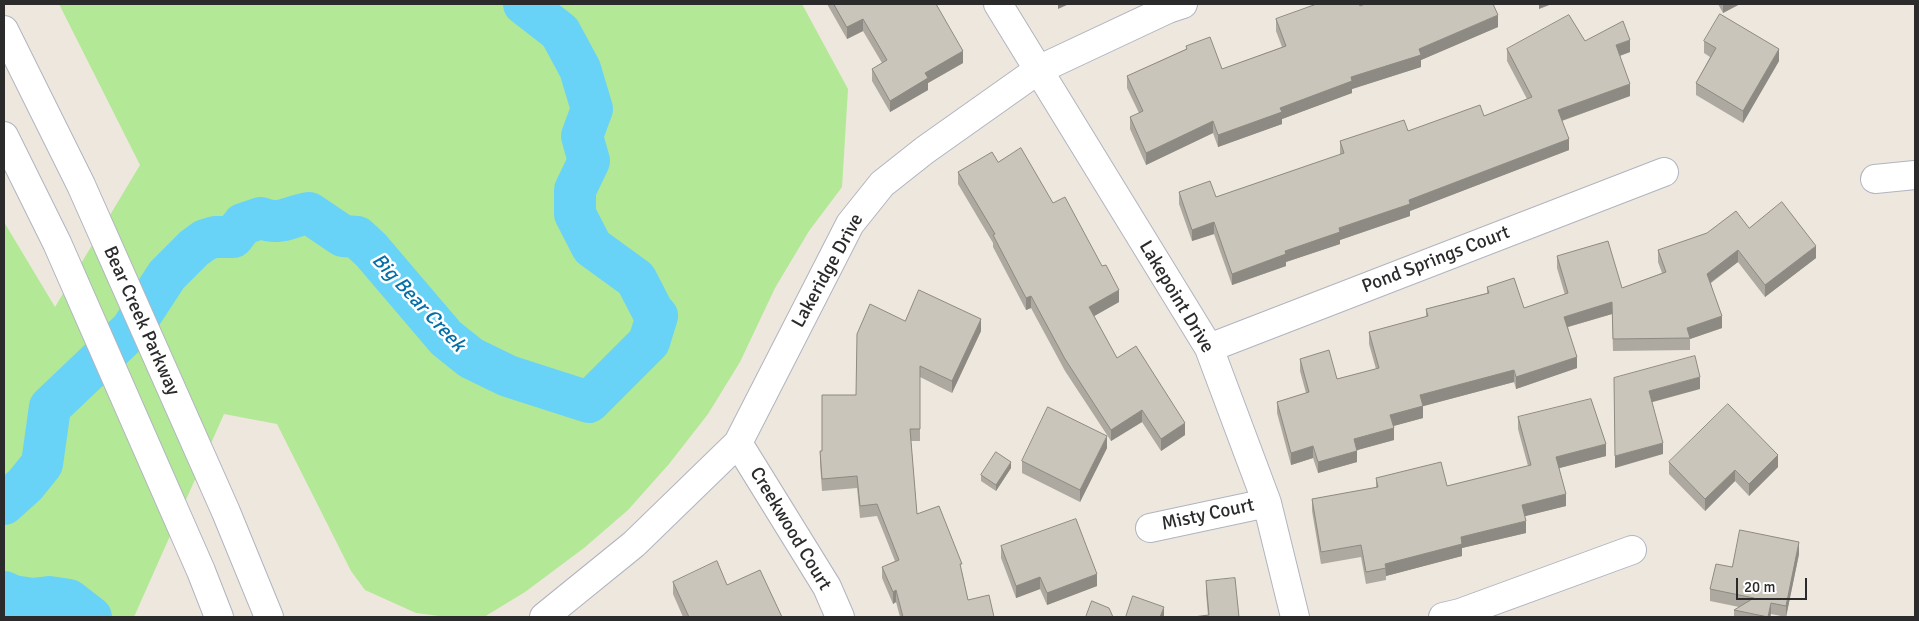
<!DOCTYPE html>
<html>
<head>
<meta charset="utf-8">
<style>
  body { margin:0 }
  #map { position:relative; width:1919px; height:621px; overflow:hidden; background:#eee7dd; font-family:Signika,sans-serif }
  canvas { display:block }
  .frame { position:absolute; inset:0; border:5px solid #2b2b2b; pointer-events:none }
  .scale { position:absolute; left:1736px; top:578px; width:71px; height:22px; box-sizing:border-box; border:2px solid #2b2b2b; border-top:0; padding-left:6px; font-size:15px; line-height:18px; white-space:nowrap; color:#2b2b2b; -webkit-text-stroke:4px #fff; paint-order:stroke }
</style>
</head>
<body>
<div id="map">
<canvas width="1919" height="621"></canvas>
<div class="frame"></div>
<div class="scale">20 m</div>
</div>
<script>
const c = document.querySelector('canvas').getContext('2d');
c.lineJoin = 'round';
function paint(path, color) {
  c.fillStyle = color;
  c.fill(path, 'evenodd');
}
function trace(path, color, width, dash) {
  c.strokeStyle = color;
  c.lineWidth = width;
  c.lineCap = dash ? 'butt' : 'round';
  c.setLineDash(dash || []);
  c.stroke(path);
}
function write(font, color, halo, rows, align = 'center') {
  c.font = font + ' Signika,sans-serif';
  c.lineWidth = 5;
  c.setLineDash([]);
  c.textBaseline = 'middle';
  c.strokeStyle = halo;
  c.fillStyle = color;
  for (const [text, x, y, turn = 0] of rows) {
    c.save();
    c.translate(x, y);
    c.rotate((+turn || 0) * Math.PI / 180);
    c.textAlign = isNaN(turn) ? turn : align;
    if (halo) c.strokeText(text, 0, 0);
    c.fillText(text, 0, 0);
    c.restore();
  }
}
paint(new Path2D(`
  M59,4H802L848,89L842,187L809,231L775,288L740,362L708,414L669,464L628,510L584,548L525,592L484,617H447L416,613L365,590L351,571L277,424L224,414L134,617H4V222L55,307L140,165Z`), '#b2e896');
trace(new Path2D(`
  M4,504L25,485L42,464L50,407L131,330L167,275L194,248L205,240L215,237H233L243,224L261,218C281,226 290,216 309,213L343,236L357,237L371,250L446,338L471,358L508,376L589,402L649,342L657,316L652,310L636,279L592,247L575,214V190L589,161L582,136L592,109L580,69L560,32L524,4
  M4,592L13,596L32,599L49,597L69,600L91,617`), '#69d2f7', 42);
const minor = new Path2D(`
  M998,4L1209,348L1267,503L1295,617
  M1875,179L1915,175
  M1209,348L1664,172
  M738,443L827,587L840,617
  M1150,528L1267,503
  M544,617L634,544L738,443L850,224L882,184L925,150L1038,70L1168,9L1183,4
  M1443,617L1460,613L1632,550`);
const secondary = new Path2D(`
  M4,30L81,185L226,512L269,617
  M4,136L57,243L201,571L219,617`);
trace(minor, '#b1b4c0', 30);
trace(secondary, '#b1b4c0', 30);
trace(minor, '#fff', 28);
trace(secondary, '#fff', 28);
paint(new Path2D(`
  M827,4H936L963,63L928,83V90L890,112L872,81V69L882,63L863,31L847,39Z
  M1718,4H1740L1723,13Z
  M1360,6L1498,27L1421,60V67L1352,89V93L1282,119V124L1218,147L1213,133L1146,165L1130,129V117L1139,113L1127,88V76L1186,49V46L1222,69L1282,47L1276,31V19Z
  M1585,41L1630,52L1620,56L1630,96L1562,121L1569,150L1410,211V216L1340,240V244L1286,262V266L1232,285L1214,234L1192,241L1179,204V192L1216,197L1340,155V141L1408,131L1484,116L1527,99L1507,61V49Z
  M1704,41L1779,61L1743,123L1696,95V83L1710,57L1704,53Z
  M998,162L1053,203L1119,302L1094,316L1117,358L1185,435L1161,451L1142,422L1111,441L1065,371L1031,308L1026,310L993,247V243L958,184V172Z
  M1749,228L1816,258L1765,297L1738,262L1711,283L1722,328L1690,339V350L1613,351L1612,314L1568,327L1577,368L1516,389L1514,382L1423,406V418L1393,426L1394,440L1357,450V462L1318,473L1313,458L1291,465L1277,413V402L1306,393L1300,371V359L1337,379L1376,369L1369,344V332L1426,317V309L1487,293V287L1524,308L1565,295L1557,268V256L1622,288L1662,273L1658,262V250Z
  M981,331L952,393L920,377V441H911L917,514L962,572L968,600L994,617H900L896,602L893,604L882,578V567L895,561L877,516L860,518L857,488L822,491L820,463V451H822L856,395Z
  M1518,417L1606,456L1559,468L1566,506L1524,516L1526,533L1462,548V556L1386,576V580L1366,584L1361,557L1321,564L1312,511V499L1376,488V478L1447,486L1528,466L1518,429Z
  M1107,448L1080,502L1022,473V461Z
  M1669,462L1778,467L1749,496L1735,481L1705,511L1669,474Z
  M1011,468L996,491L981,481V475Z
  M1001,546L1097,586L1047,605L1040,589L1016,598L1001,558Z
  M1799,554L1786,617L1771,614L1770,617H1734V610L1739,607L1710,601V589L1732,567Z
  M1206,581L1239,617L1208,616L1206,593Z
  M673,582L727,585L782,617H683L673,594Z`), '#ada9a1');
paint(new Path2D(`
  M1058,4H1069L1058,9Z
  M1539,4H1552L1539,9Z
  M1723,4H1740L1723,13Z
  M1498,15V27L1421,60V67L1352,89V93L1282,119V124L1218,147V135L1351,77L1419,49Z
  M863,19V31L847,39V27Z
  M1630,40V52L1616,57V45Z
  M1779,49V61L1743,123V111Z
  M963,51V63L928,83V90L890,112V101L925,73Z
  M1630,84V96L1558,122V110Z
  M1213,121V133L1146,165V153Z
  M1569,139V150L1410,211V216L1340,240V244L1286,262V266L1232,285V274L1285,251L1409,200Z
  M1214,222V234L1192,241V230Z
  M1816,246V258L1765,297V285Z
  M1738,250V262L1707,285V274Z
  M1119,290V302L1089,319V307Z
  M1031,296V308L1026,310V298Z
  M1612,302V314L1564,328V317Z
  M1722,316V328L1690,339L1687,328Z
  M981,319V331L952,393V381Z
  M1577,357V368L1516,389V377Z
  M1514,370V382L1420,407V395Z
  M1700,377V389L1649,403V391Z
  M1423,406V418L1390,427V415Z
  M1142,410V422L1111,441V430Z
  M1185,423V435L1161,451V439Z
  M1394,428V440L1354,451V439Z
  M1107,436V448L1080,502V490Z
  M1663,443V454L1615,468V456Z
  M1606,444V456L1556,469V457Z
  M1313,446V458L1291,465V453Z
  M1357,451V462L1318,473V462Z
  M1778,455V467L1749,496V484Z
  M1011,462V468L996,491V485Z
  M1735,470V481L1705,511V499Z
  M1566,494V506L1522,517V505Z
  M1526,521V533L1462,548V556L1386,576L1385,564L1461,537Z
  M1799,542V554L1786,617V606Z
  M1097,574V586L1047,605V593Z
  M1040,577V589L1016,598V586Z
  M896,590V602L893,604V592Z
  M1771,603V614L1770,617H1768Z
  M1164,607V617H1160Z`), '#8d8a83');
const building = new Path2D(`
  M834,4H936L963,51L925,73L928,78L890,101L872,69L887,60L863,19L847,27Z
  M1317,4H1359L1360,6L1365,4H1493L1498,15L1419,49L1421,55L1351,77L1352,81L1280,108L1282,112L1218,135L1213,121L1146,153L1130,117L1143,111L1127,76L1187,49L1186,46L1210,37L1222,69L1286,46L1276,19Z
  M1720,14L1779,49L1743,111L1696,83L1716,48L1704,41Z
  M1569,15L1585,41L1623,21L1630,40L1616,45L1630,84L1558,110L1569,139L1409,200L1410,204L1339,228L1340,232L1285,251L1286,254L1232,274L1214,222L1192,230L1179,192L1210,181L1216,197L1344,153L1340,141L1404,120L1408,131L1480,105L1484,116L1532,97L1507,49Z
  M1021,148L1053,203L1065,197L1102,266L1106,265L1119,290L1089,307L1117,358L1136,346L1185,423L1161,439L1142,410L1111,430L1065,359L1031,296L1026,298L993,235L995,234L958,172L992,152L998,162Z
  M1782,202L1816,246L1765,285L1738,250L1707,274L1722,316L1687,328L1690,338L1613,339L1612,302L1564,317L1577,357L1516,377L1514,370L1420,395L1423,406L1390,415L1394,428L1354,439L1357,451L1318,462L1313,446L1291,453L1277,402L1309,392L1300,359L1329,350L1337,379L1379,368L1369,332L1428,316L1426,309L1489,293L1487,287L1514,278L1524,308L1568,293L1557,256L1608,241L1622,288L1666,272L1658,250L1707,233L1736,211L1749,228Z
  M919,290L981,319L952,381L920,366V429H910L917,514L939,506L962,564H960L968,600L989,595L994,617H903L896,590L893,592L882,567L899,560L877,504L860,506L857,476L822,479L820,451H822V395H856L857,334L870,304L905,321Z
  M1695,356L1700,377L1649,391L1663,443L1615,456L1614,378Z
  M1591,399L1606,444L1556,457L1566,494L1522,505L1526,521L1461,537L1462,544L1385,564L1386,568L1366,572L1361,545L1321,552L1312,499L1378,487L1376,478L1441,462L1447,486L1531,465L1518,417Z
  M1728,404L1778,455L1749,484L1735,470L1705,499L1669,462Z
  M1048,407L1107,436L1080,490L1022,461Z
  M996,452L1011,462L996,485L981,475Z
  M1076,519L1097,574L1047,593L1040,577L1016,586L1001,546Z
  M1740,530L1799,542L1786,606L1771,603L1768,617L1734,610L1754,598L1710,589L1716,564L1732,567Z
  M717,561L727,585L760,570L782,617H689L673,582Z
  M1235,578L1239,617H1193L1209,615L1206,581Z
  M1133,596L1164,607L1160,617H1126Z
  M1092,601L1109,608L1113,617H1086Z`);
paint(building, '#c9c5bb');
trace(building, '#8d8a83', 1);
write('19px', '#2b2b2b', '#fff', [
  ["Pond Springs Court",1436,260,-21],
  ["Lakeridge Drive",828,271,-61],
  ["Lakepoint Drive",1176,297,59],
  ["Bear Creek Parkway",141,321,66],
  ["Misty Court",1208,515,-12],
  ["Creekwood Court",790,529,59]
]);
write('italic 20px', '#046fa7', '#fff', [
  ["Big Bear Creek",418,303,47]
]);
</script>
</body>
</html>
